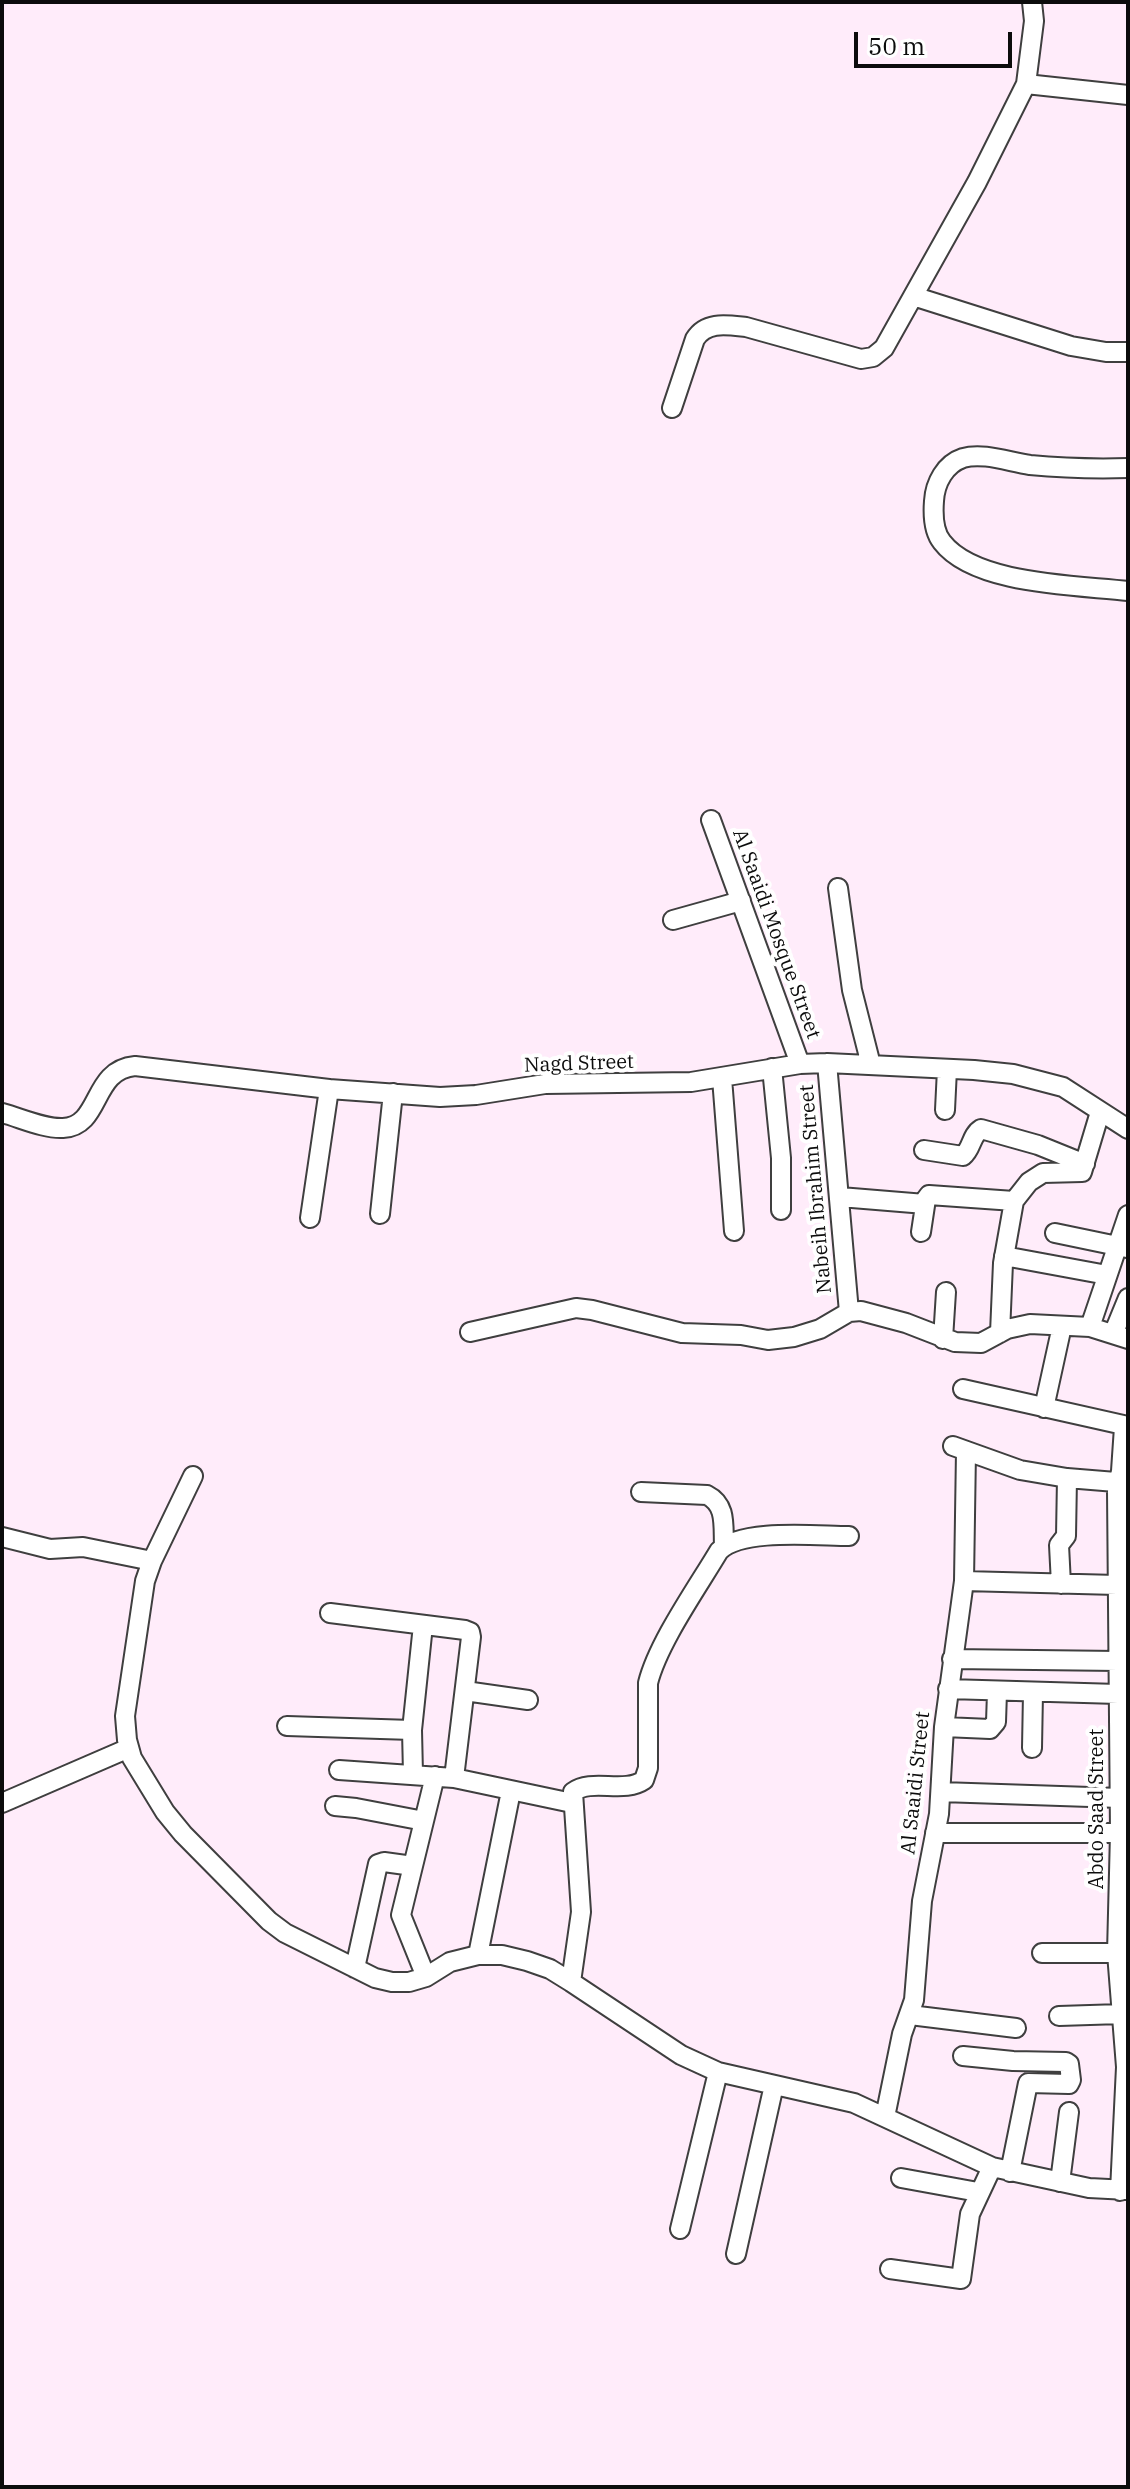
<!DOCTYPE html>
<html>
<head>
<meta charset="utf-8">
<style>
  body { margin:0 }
  #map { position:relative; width:1130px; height:2489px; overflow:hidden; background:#ffecfa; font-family:"IBM Plex Serif",serif }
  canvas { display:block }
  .frame { position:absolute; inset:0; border:4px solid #0c0c0c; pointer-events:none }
  .scale { position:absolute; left:854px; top:32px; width:158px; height:36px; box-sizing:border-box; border:4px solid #0c0c0c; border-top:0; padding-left:10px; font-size:24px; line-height:28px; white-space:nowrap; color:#0c0c0c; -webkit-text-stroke:6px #fff; paint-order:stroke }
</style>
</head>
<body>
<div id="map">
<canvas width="1130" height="2489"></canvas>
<div class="frame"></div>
<div class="scale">50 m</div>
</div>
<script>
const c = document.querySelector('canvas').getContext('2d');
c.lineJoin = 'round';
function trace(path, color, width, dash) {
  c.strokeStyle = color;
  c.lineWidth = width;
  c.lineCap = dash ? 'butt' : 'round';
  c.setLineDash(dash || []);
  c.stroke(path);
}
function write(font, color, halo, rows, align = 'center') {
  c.font = font + ' "IBM Plex Serif",serif';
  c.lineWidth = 8;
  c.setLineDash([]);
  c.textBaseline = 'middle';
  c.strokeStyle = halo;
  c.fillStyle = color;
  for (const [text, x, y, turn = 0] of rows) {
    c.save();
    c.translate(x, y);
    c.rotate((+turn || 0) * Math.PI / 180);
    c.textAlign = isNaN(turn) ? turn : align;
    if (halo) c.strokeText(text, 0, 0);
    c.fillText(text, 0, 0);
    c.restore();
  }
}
const street = new Path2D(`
  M1026,84L1128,95
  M913,296L1071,346L1106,352H1128
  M672,408L695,339C706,321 727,325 746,327L861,359L873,357L884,348L977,182L1026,84L1034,21L1032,2
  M1128,468C1095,469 1062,468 1030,465C1009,462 983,452 963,458C945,464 935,483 934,501C933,514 933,531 942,542C975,585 1077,585 1128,591
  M711,820L800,1064
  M838,888L852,990L871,1065
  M673,920L741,901
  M827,1063L849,1312
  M772,1068L781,1158V1210
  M722,1078L734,1231
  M945,1110L947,1069
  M2,1113C21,1118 44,1129 63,1128C102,1126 91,1070 135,1066L329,1089L440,1097L476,1095L545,1084L691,1082L800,1064L827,1063L974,1070L1013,1074L1063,1087L1128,1129
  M924,1150L963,1156C972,1149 971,1135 981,1129L1038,1145L1085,1164
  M840,1197L925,1204
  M380,1214L393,1093
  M310,1218L329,1089
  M921,1232L926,1199L929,1195L1014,1201
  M1055,1233L1127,1248
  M1004,1256L1107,1275
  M1090,1327L1128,1215
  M470,1332L576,1308L592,1310L682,1333L741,1335L768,1340L794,1337L820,1329L849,1312L861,1311L906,1323L955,1342L981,1343L1007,1329L1030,1324L1090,1327L1128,1339
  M1114,1332L1128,1298
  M1000,1333L1003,1263L1014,1201L1029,1182L1043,1173L1082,1172L1100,1112
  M943,1339L946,1292
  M963,1389L1128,1426
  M1044,1408L1062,1326
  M953,1446L1020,1470L1067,1478L1128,1483
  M193,1476L152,1561L145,1581L125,1716L127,1740L132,1758L165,1812L183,1834L269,1921L285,1933L375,1978L392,1982H409L426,1977L450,1962L478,1955H502L527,1961L550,1969L571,1982L681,2055L718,2072L854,2103L992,2167L1089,2188L1128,2190
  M641,1492L707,1495C727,1505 723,1526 724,1546
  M2,1537L50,1549L83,1547L152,1561
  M964,1581L1117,1585
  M1061,1584L1059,1545L1066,1536L1067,1478
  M330,1613L465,1630L470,1632L471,1637L454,1778
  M952,1659L1118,1661
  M948,1689L1118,1694
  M465,1691L528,1700
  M287,1726L412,1730
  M944,1727L990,1729L996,1722L997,1692
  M1032,1748L1033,1693
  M339,1770L454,1778L572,1803
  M413,1774L412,1730L423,1625
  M941,1792L1120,1798
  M2,1803L129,1748
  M335,1806L356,1808L424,1821
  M935,1833H1120
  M1042,1953H1117
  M478,1955L511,1791
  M355,1968L378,1864L384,1862L413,1866
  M426,1977L401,1915L435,1776
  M571,1982L581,1912L573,1792C592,1778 624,1794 644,1780L648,1768V1683C658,1643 697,1588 719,1551C741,1528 817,1536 849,1536
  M910,2015L1016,2028
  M1059,2016L1121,2014
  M963,2056L1013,2061L1066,2062L1069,2064L1071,2080L1069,2084L1028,2083L1010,2172
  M885,2117L902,2034L914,2000L922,1901L939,1814L944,1727L964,1581L966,1451
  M901,2178L978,2192
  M1060,2182L1069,2112
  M1120,2191L1126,2067L1117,1953L1120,1833L1117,1491L1121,1471L1124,1427
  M680,2229L718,2072
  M736,2254L774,2085
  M890,2269L961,2279L970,2214L992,2167`);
trace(street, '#3f3f3f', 22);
trace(street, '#fff', 18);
write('20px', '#0c0c0c', '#fff', [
  ["Al Saaidi Mosque Street",776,934,70],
  ["Nagd Street",579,1064,-2],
  ["Nabeih Ibrahim Street",816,1189,-95],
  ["Al Saaidi Street",916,1783,-84],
  ["Abdo Saad Street",1097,1809,-90]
]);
</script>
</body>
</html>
